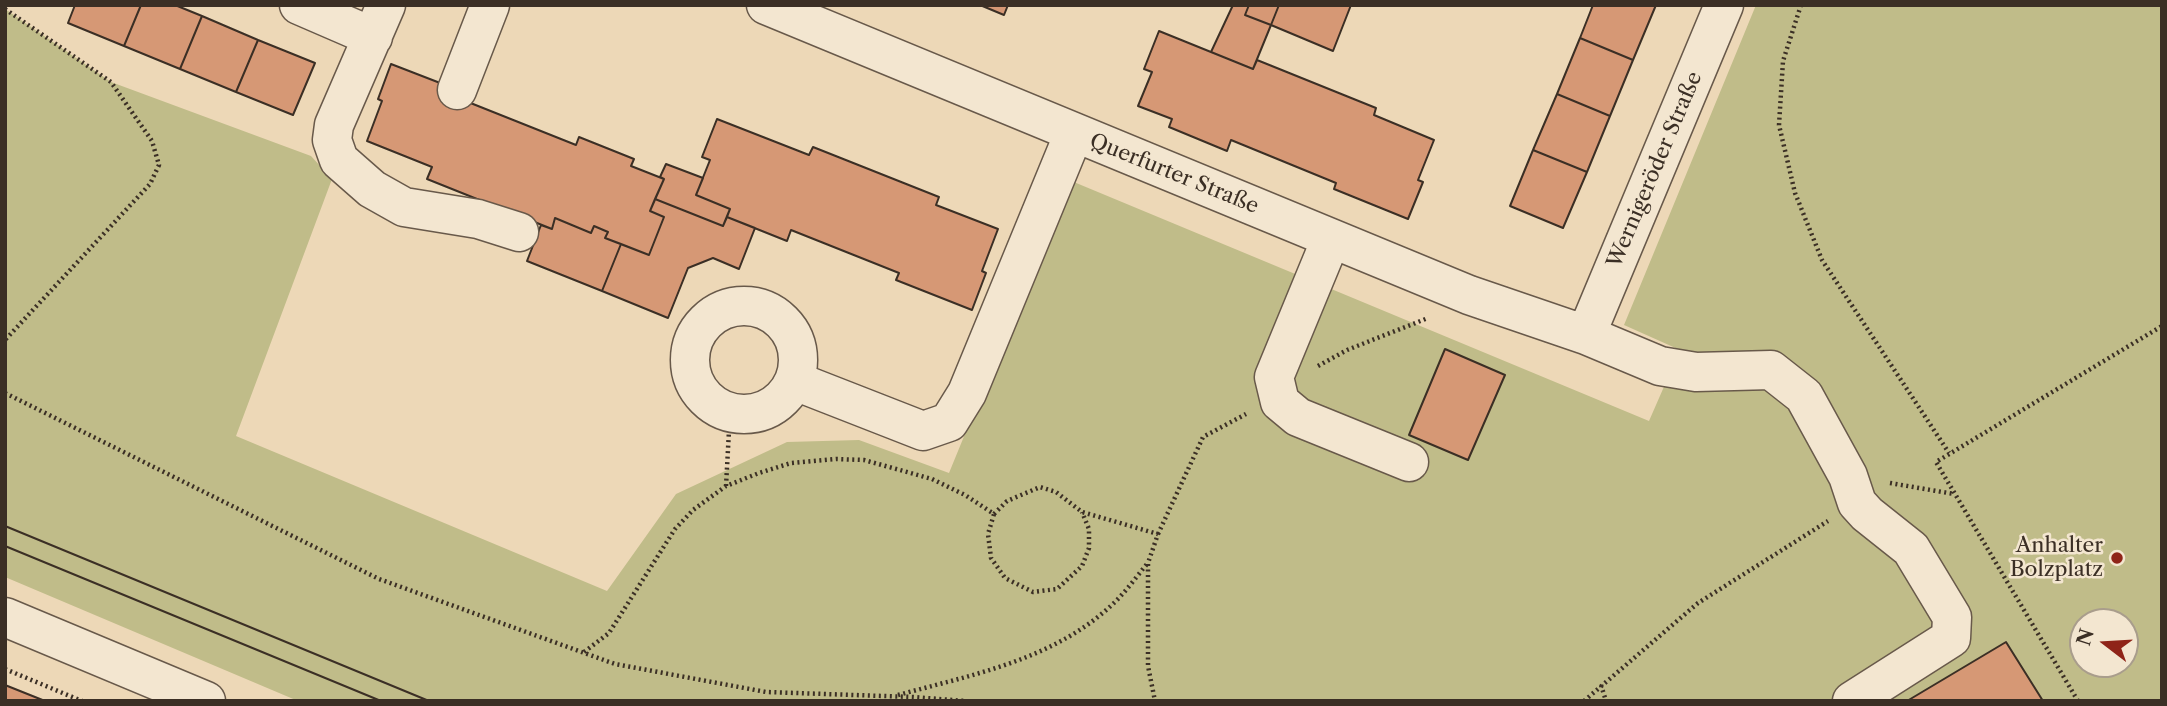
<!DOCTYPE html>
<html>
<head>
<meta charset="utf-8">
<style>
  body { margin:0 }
  #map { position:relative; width:2167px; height:706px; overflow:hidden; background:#edd8b7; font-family:"Libre Caslon Text",serif }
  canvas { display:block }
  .frame { position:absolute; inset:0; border:7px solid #3b2f25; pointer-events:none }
  .north { position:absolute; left:2069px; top:608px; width:70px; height:70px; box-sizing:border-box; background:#f3e6d0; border:2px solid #a99d8c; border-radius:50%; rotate:287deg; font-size:19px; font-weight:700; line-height:28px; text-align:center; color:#3b2f25 }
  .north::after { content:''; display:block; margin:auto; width:24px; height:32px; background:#8f2418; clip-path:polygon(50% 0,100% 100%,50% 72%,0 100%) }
</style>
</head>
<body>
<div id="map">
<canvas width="2167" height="706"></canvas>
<div class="frame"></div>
<div class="north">N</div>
</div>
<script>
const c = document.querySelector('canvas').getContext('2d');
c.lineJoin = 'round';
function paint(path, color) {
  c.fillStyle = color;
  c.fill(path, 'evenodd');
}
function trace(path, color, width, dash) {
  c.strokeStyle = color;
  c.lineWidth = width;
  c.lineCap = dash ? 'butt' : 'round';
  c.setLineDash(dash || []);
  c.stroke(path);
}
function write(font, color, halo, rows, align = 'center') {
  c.font = font + ' "Libre Caslon Text",serif';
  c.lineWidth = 5;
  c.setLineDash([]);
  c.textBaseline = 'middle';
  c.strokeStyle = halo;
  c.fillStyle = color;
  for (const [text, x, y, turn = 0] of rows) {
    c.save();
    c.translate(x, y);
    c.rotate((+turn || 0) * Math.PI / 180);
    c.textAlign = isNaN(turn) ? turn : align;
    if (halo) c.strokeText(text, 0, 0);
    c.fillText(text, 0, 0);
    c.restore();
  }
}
paint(new Path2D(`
  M1756,5H2162V701H298L5,577V9L111,82L311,156L332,179L236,436L607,591L676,494L787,442L859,440L949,473L1069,180L1649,421L1680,350L1624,325ZM2083,622H2125V664H2083Z`), '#c0bc89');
const building = new Path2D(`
  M75,5H141L124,46L68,23Z
  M141,5H175L202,16L180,69L124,46Z
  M980,5H1008L1004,15Z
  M1233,5H1249L1245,15L1271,25L1253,69L1211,52Z
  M1249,5H1279L1271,25L1245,15Z
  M1279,5H1351L1333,51L1271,25Z
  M1593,5H1656L1633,60L1580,38Z
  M202,16L258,40L236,92L180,69Z
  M1159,31L1253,69L1257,60L1376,108L1374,115L1434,140L1418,180L1423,182L1408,219L1334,189L1336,183L1231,140L1227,151L1169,127L1172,119L1138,106L1152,72L1144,69Z
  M1580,38L1633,60L1610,116L1557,94Z
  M258,40L315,63L293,115L236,92Z
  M391,64L466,93L463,100L576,145L579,137L634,159L631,166L664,179L650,211L664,217L649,255L605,238L608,232L594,226L591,233L555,218L552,229L427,179L432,167L367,141L382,101L378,99Z
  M1557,94L1610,116L1587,172L1533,150Z
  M717,119L809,155L813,147L939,197L936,205L998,229L982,271L986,273L972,310L896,280L899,273L791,230L787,241L727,217L730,209L696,195L710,160L702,157Z
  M1533,150L1587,172L1563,228L1510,206Z
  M666,164L703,178L696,195L730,209L723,226L655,199L664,179L660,177Z
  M655,199L723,226L727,217L755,228L739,269L713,258L688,268L668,318L602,291L621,244L649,255L664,217L650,211Z
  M555,218L591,233L594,226L608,232L605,238L621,244L602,291L527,261L541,225L552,229Z
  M1445,349L1505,375L1468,460L1409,435Z
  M2006,642L2043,701H1907Z
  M5,685L45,701H5Z`);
paint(building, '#d69875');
trace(building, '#3b2f25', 2);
const minor = new Path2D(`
  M299,5L373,37
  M386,5L334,125L332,140L339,160L372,189L404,207L478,219L519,232
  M766,5L1469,295L1586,335L1660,366L1696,372L1771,370L1804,396L1848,476L1857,503L1867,514L1911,549L1952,617L1951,638L1852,701
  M457,90L490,5
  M1331,239L1274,377L1280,402L1298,417L1409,462
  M690 360a54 54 0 1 1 108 0a54 54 0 1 1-108 0Z
  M1586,335L1724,5
  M795,381L923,431L949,422L967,393L1074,133
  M5,617L206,701`);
trace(minor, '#68594a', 41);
trace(new Path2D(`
  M1801,5L1783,61L1779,125L1795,193L1822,260L1949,453
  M5,9L111,82L152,141L159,165L150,184L5,340
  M1318,366L1347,350L1428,318
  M5,393L379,579L615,664L766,692L913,697L965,701
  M1890,483L1954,494
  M726,486L730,412
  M994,514L1007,501L1040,487L1056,492L1082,512L1158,534L1148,563V666L1155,701
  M1158,534L1203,437L1246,414
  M584,652L609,633L675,529L693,510L726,486L759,473L791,463L836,459L864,460L932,479L965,495L994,514L988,534L991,558L1005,578L1033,592L1057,589L1082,566L1089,548V529L1082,512
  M5,669L82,701
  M1601,685L1606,701
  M898,695C975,674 1057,659 1116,601C1127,590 1137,576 1147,564
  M1584,701L1698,603L1828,521
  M2078,701L1936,462L2162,326`), '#3b2f25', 4.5, [2, 3.5]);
trace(minor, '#f3e6d0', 38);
trace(new Path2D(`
  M5,526L429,701
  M5,546L381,701`), '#3b2f25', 2);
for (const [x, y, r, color] of [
  [2117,558,7,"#8f2418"]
]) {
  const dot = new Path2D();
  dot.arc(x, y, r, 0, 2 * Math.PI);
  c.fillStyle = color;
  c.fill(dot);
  trace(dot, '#f3e6d0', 2.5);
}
write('21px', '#3b2f25', '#f3e6d0', [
  ["Wernigeröder Straße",1655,170,-67],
  ["Querfurter Straße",1174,174,22]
]);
write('21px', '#3b2f25', '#f3e6d0', [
  ["Anhalter",2103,546],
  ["Bolzplatz",2103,570]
], 'right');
</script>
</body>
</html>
